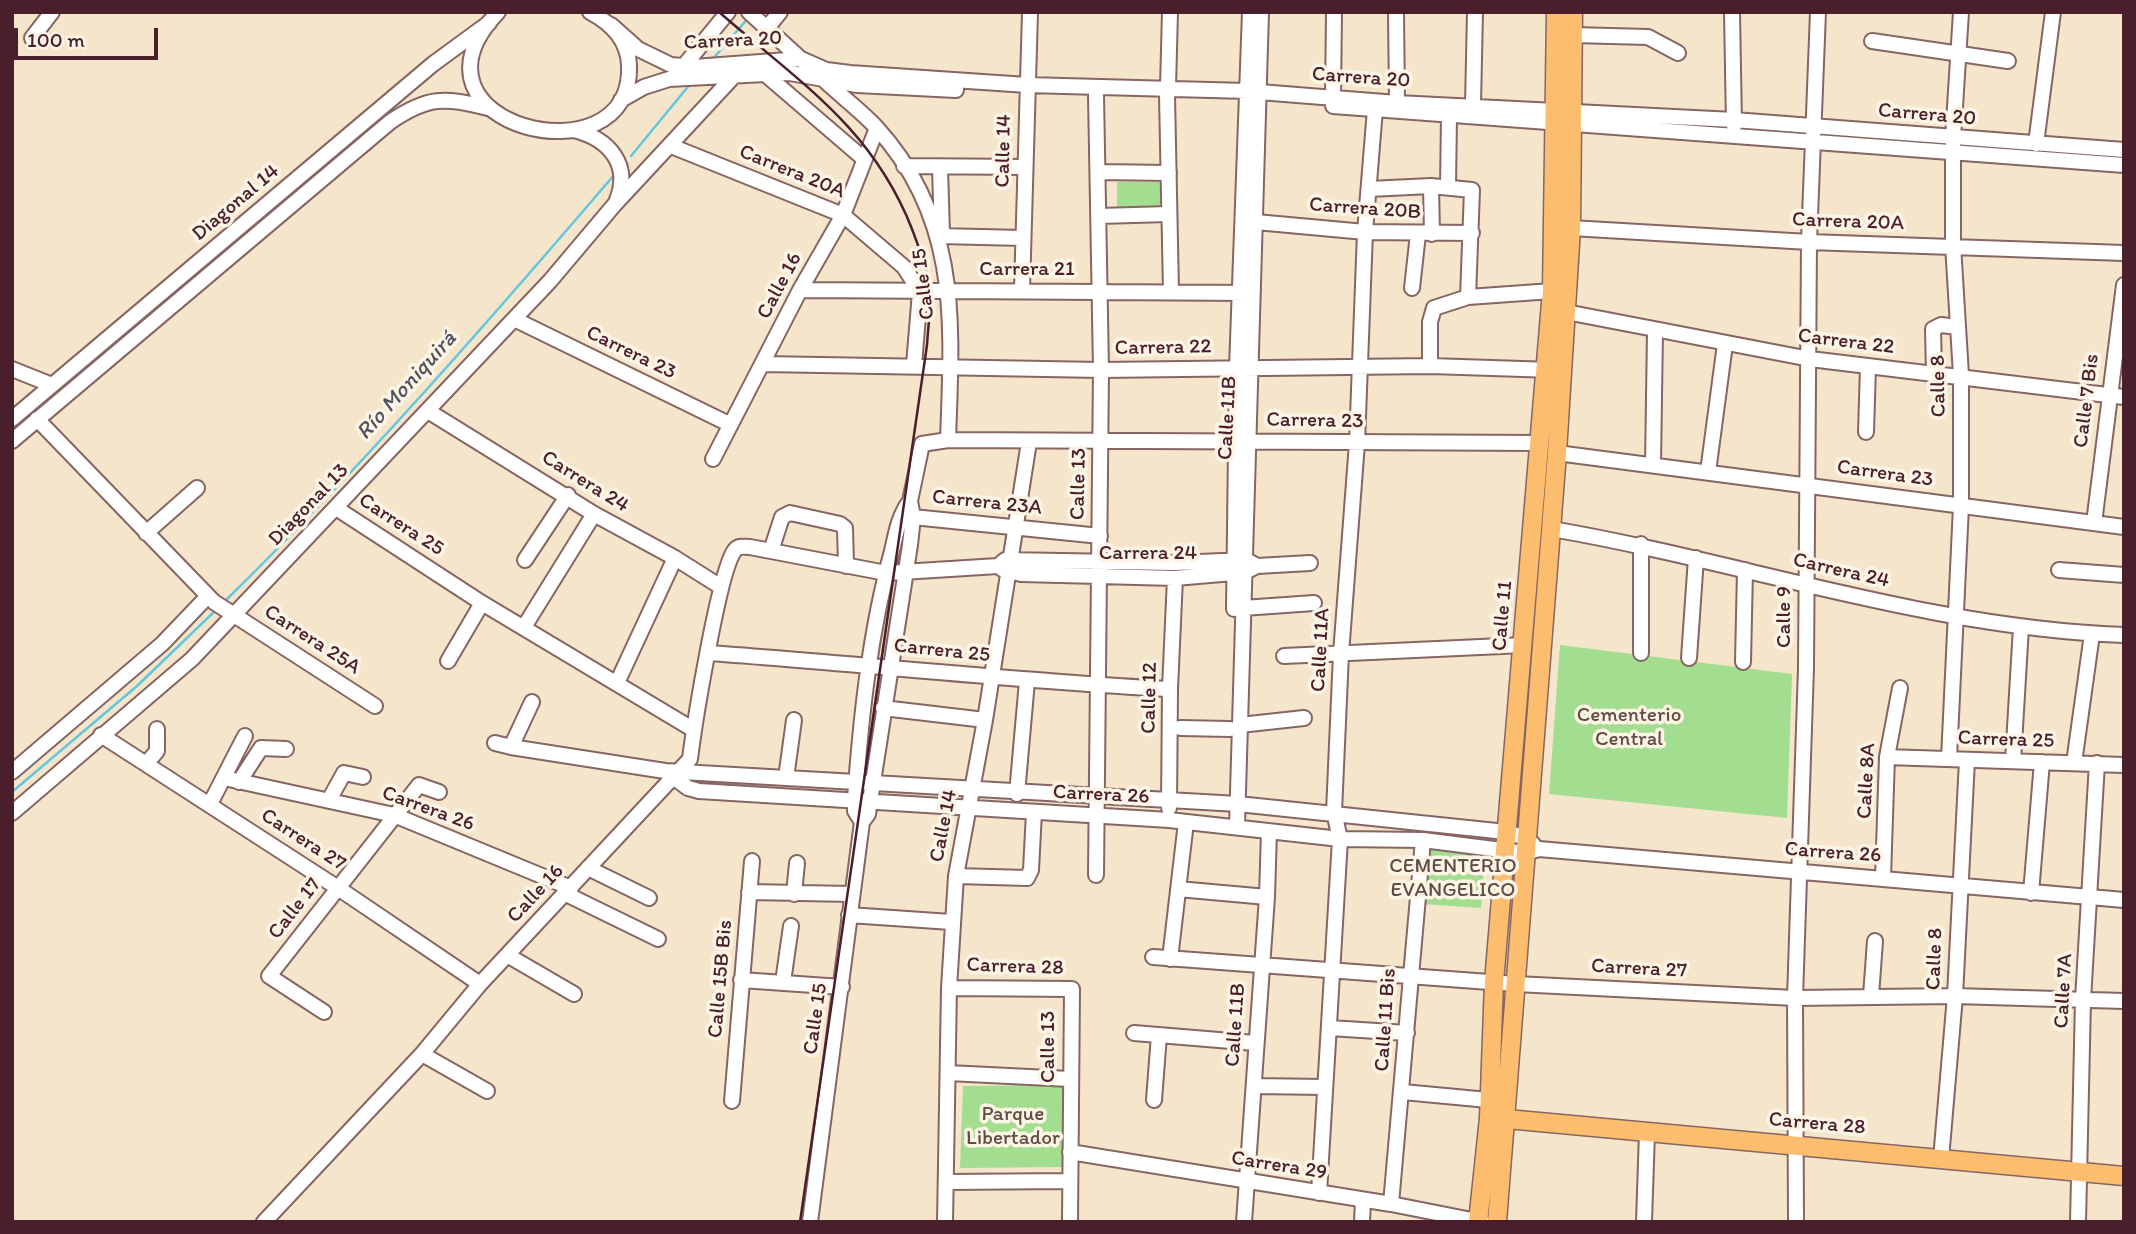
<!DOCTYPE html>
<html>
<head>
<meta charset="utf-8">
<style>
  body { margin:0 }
  #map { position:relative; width:2136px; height:1234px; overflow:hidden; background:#f5e6cb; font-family:Itim,sans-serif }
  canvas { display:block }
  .frame { position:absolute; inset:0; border:14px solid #4a1f2b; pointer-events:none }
  .scale { position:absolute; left:14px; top:28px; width:144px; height:32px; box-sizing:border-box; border:4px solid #4a1f2b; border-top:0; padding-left:9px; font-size:21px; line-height:24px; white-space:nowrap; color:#4a1f2b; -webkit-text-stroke:5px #fcf5e5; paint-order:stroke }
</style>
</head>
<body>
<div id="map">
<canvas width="2136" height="1234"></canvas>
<div class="frame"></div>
<div class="scale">100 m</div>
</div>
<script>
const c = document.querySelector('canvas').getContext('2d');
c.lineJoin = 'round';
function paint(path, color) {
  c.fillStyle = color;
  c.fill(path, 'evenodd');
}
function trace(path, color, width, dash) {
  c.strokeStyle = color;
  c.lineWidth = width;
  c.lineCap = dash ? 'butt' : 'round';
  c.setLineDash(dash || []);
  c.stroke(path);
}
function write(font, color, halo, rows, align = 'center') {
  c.font = font + ' Itim,sans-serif';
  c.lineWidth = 7;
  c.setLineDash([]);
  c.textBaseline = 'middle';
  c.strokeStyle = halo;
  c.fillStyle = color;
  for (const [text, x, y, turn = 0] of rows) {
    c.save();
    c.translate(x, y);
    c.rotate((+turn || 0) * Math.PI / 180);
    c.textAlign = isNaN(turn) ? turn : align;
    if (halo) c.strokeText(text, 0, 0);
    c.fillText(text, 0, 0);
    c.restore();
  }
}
paint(new Path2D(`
  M1117,182H1161V206L1117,207Z
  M1560,645L1792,674L1787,818L1549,794Z
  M1425,848L1485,853L1481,908L1422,904Z
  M1064,1085L1065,1167L960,1168L963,1086Z`), '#a3dd90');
trace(new Path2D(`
  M712,60L749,17
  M631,156L691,83
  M223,603C361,468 489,321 615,174
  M12,792L137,686L216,610`), '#62c6e0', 2.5);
const minor = new Path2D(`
  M498,12C389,126 635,185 629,65C628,39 611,23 590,12
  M749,12L804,62
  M1396,12L1397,103
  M1732,12L1734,126
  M611,25L638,49L671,65L694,67L801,59L826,70L850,73L1027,85L1247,91L1397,103L1734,120L2124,150
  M767,28L780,12
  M1573,35L1648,37L1678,53
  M32,38L52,12
  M1872,41L2008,61
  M683,67L728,12
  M765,74L864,159
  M824,80C841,96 860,110 876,127C961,220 952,324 948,440
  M1168,87L1170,12
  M1096,95L1101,370L1096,875
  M1167,95L1171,292
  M1333,97L1334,12
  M621,100L644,87L669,79L765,74L790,73L857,85L956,90
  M1473,105L1475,12
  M1333,106L2124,165
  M574,130C609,139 631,164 617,200
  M2036,144L2053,12
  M671,146L843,215L904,267L920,292L914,365
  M904,166L1025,167
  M940,168L942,233
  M1099,172L1169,173
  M1431,186L1432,234
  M1448,187L1449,116
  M1369,189L1431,186L1472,190L1468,297
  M1099,216L1169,214
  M1256,222L1365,232L1472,233
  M1571,228L1809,242L2124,253
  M939,236L1023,238
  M1412,288L1418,234
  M800,290L1249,293
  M1022,290L1030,12
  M1566,312L1810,359L2124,397
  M514,319L729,424
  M764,364L1101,370L1430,366L1553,370
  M1430,366V322L1434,308L1468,297L1552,291
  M12,369L52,385
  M1934,373L1933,329L1941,325L1958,327
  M428,411L594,514L675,558L721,587
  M12,419L433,64L489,23
  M37,419L214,602L375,706
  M1866,432L1868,367
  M12,441L390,122C428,96 444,97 488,108
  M1557,453L2124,527
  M713,459L800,290L843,215L877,128
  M1653,465L1655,331
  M1708,472L1725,344
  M336,508L482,603L694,730
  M913,517L1100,536
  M2094,523L2124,285
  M1552,529C1743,562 1928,628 2124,635
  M146,533L197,488
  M1641,544V653
  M771,551L782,517L790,513L840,524L845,528L846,566
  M525,560L568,495
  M1002,569L1021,574L1175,578L1245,572L1257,566L1310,563
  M2059,570L2124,575
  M1243,608L1314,603
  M1234,609L1237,368L1250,12
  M524,627L594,514
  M709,653C863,664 1016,681 1170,689
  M1284,656L1524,645
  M1689,658L1696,558
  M448,661L482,603
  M1743,662L1745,570
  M617,683L675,558
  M532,702L511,747L665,771L1238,804L1506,832L1526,838L1533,844
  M883,708L985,720
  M1240,725L1304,718
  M1180,728L1230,729
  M101,735L338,888L480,984
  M495,743L511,747
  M1887,757L2124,765
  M1949,759L1961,506V375L1953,245V138L1961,12
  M2013,761L2021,627
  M2074,763L2092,634
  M146,764L157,751V729
  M665,771L688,788L699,791L1169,820L1340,839L1423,840L1525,853L1539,849L2124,900
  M12,772L162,644L208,596
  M224,778L394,815L571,888
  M786,778L794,720
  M239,782L261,748L286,749
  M1017,794L1027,681
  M329,800L344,773L363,777
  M210,804L245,736
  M1169,808L1170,689L1175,578
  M12,813L192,659L550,281L615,204L733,77
  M862,822L855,811V799C861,716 870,631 892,551C896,533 899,515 910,501
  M1237,826L1261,12
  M588,868L649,898
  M956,876L1027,878L1031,870L1034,812
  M1883,878L1887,757L1900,688
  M1178,889L1267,897
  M749,892L852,894
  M2031,893L2042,762
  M566,894L658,939
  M794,894L797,863
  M849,915L951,922
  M507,955L574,994
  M1153,957L1516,984L1795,998L1955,996L2124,1001
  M1170,959L1186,822
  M741,980L842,987
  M783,982L791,926
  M949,988L1072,989L1070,1222
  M1871,996L1875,941
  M324,1012L269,976L419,785L439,792
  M1330,1028L1407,1033
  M1134,1033L1255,1043
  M422,1054L487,1091
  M948,1073L1070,1079
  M1254,1086L1325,1087
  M1403,1092L1488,1100
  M1154,1100L1159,1035
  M732,1101L752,861
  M1070,1152L1391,1204L1482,1222
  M1941,1159L1955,996L1967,760
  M946,1182L1070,1181
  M1319,1193L1340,839L1334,812L1341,654L1357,443L1365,232L1375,109
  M1391,1204L1423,840
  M264,1222L422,1054L480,984L690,759C694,727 719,569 735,550C739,545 744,547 750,547L886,573L998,566L1005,560L1175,563L1246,560L1257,566
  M810,1222L862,822L868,814L910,545L913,517L910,501L922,444L948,440L1539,443
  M945,1222L949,988L956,876L985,720L1029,442
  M1244,1222L1267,897L1269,831
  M1362,1222L1363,1200
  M1644,1222L1647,1132
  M1796,1222L1795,998L1806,668L1809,242L1818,12
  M2078,1222L2083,1000L2097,763`);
const major = new Path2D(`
  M1496,1118L2124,1176
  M1478,1222L1489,1118L1494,982L1552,291L1556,12
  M1497,1222L1557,453L1571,228L1573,12`);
trace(minor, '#866563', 18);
trace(major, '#866563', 21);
trace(minor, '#fff', 14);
trace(major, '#fcbd6f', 18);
trace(new Path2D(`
  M719,12C799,82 872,127 912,229C919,248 928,271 930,291C931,308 928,327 927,345L800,1222`), '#4a1f2b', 2.5);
write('21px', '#4a1f2b', '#fcf5e5', [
  ["Carrera 20",733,41,-3],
  ["Carrera 20",1361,78,4],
  ["Carrera 20",1927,115,5],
  ["Calle 14",1004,151,-89],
  ["Carrera 20A",792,172,22],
  ["Diagonal 14",236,203,-40],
  ["Carrera 20B",1365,209,4],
  ["Carrera 20A",1848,222,2],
  ["Carrera 21",1027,270],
  ["Calle 15",924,284,-97],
  ["Calle 16",780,286,-62],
  ["Carrera 22",1846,342,7],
  ["Carrera 22",1163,348,-1],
  ["Carrera 23",631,353,26],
  ["Calle 8",1939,386,-91],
  ["Calle 7 Bis",2087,401,-83],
  ["Calle 11B",1228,418,-87],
  ["Carrera 23",1315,421,1],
  ["Carrera 23",1885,474,8],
  ["Carrera 24",585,482,32],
  ["Calle 13",1079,484,-89],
  ["Carrera 23A",987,503,6],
  ["Diagonal 13",309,505,-46],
  ["Carrera 25",401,525,33],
  ["Carrera 24",1148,554],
  ["Carrera 24",1841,571,13],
  ["Calle 11",1503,616,-85],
  ["Calle 9",1785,617,-90],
  ["Carrera 25A",312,640,33],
  ["Calle 11A",1321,650,-87],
  ["Carrera 25",942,651,6],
  ["Calle 12",1150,698,-89],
  ["Carrera 25",2006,740,2],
  ["Calle 8A",1867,781,-87],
  ["Carrera 26",1101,795,3],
  ["Carrera 26",428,809,20],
  ["Calle 14",944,826,-79],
  ["Carrera 27",303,840,33],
  ["Carrera 26",1833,853,4],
  ["Calle 16",536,894,-47],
  ["Calle 17",295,909,-52],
  ["Calle 8",1935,959,-88],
  ["Carrera 28",1015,967,2],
  ["Carrera 27",1639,969,3],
  ["Calle 15B Bis",721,979,-85],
  ["Calle 7A",2064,991,-87],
  ["Calle 15",816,1019,-82],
  ["Calle 11 Bis",1386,1020,-86],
  ["Calle 11B",1236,1025,-86],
  ["Calle 13",1049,1047,-90],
  ["Carrera 28",1817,1124,5],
  ["Carrera 29",1279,1166,9]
]);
write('21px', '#604e44', '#fcf5e5', [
  ["Cementerio",1629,716],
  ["Central",1629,740],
  ["CEMENTERIO",1453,867],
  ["EVANGELICO",1453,891],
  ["Parque",1013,1115],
  ["Libertador",1013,1139]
]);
write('italic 23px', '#515161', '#fcf5e5', [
  ["Río Moniquirá",407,386,-48]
]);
</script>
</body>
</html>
